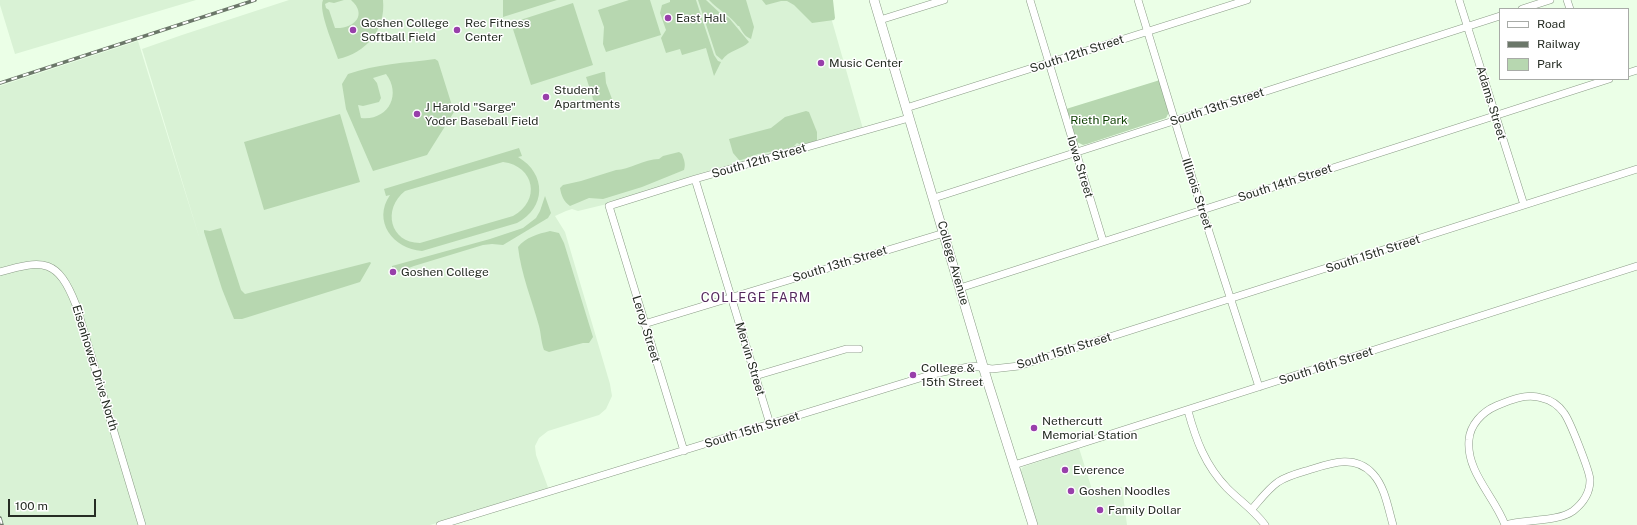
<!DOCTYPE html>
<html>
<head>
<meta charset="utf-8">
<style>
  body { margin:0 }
  #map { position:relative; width:1637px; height:525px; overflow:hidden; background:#ebffe7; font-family:"Public Sans",sans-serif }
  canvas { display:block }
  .legend { position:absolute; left:1499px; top:8px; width:130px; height:72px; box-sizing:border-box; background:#fff; border:1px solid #a8aba7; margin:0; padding:5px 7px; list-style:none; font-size:12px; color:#262d24 }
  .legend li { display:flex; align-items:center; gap:8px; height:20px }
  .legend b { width:20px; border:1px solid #a8aba7 }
  .scale { position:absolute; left:8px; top:499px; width:88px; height:18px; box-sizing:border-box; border:2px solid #262d24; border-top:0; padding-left:5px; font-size:12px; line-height:14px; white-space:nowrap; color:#262d24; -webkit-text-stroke:3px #fff; paint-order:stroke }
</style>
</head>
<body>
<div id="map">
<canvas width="1637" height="525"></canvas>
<ul class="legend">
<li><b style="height:5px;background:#fff"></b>Road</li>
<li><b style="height:5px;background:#6b7769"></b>Railway</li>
<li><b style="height:11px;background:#b7d7b0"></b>Park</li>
</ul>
<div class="scale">100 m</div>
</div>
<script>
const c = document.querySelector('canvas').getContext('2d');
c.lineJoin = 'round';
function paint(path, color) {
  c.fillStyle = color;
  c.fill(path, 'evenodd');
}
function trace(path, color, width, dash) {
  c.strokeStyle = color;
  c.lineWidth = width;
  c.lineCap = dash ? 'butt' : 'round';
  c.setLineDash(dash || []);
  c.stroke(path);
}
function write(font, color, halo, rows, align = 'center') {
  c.font = font + ' "Public Sans",sans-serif';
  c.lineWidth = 3;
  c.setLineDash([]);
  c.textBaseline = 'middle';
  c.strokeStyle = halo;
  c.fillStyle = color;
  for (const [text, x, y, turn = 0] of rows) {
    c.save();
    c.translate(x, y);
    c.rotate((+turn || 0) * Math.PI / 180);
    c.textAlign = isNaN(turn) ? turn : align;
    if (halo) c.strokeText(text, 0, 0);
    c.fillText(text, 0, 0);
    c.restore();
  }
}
paint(new Path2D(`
  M0,0H196L15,54L0,5Z
  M289,0H826L863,129L704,172L607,204L578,211L572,209L566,211L555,216L565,232L610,384L612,396L606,409L599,415L548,431L539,438L535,446L536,455L549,490L430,525H0V86L138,41L201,243L142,49L182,35Z
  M1079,448L1094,496L1122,487L1127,525H1036L1020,472L1023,467Z`), '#d9f2d5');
paint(new Path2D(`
  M323,0H344L334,3L329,2L325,4L326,8L329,10L335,28C354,29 368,15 351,0H383C386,30 366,53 338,59C334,46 318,11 323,0Z
  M503,0H557L503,17Z
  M629,0H650L661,35L606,52L603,44L604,27L598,10Z
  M670,0H696L714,55L718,61L721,62L714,76L706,48L682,55L680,49L666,53L661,38L666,30L660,13L662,5L670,2Z
  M698,0H706L720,13L729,18L749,42C741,50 729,50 722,60L716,55Z
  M709,0H746L754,27L751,39C744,36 742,31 739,26H738C730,15 718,10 709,0Z
  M762,0H833L835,18L834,20L812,23L794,5L787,1H781L766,5Z
  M573,3L593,65L531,85L511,23Z
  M435,59L438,61L454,112L427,155L373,171L346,109L342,84L348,74C376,64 405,63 435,59ZM386,74C402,95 388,121 361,118L358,105L363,106L379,102L381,98L377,83L373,78Z
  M603,72H605L606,83L612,99L595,105L586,77Z
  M1160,80L1168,108L1169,112L1166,118L1087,144L1083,145L1077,142L1066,109Z
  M806,111L809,112L817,132V140L816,141L801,145L797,143L794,146L791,148L758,154L741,160H739L733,153L729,139L771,128L785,117Z
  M340,114L360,182L264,210L244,142Z
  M519,148L522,156L518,157C547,174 546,208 517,223L422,251C393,249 372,221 390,195L386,196L384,189ZM503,162C535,166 541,201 513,216L420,243C390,243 382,209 405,191Z
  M679,152L682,154C684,160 686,164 684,170L642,187L603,199L589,198L570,206C564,202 561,195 560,188L563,185L581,181L616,170C629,170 644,159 659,159L663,156Z
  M545,196L551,213L548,218L503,245L492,244L483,245L414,266L398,272L392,268V266L490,239L523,228L536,218L540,211Z
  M221,228L241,290L245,294L370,262L371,263L360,282L242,319H234L222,289L204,232V230L210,231Z
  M550,231L559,233L564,243L593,337L589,343H583L549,352L544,350C541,342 541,333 539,326C532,300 521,274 518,247C526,237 538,234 550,231Z`), '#b7d7b0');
const minor = new Path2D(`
  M1030,0L1103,241
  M1138,0L1202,210L1259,387
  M1459,0L1524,205
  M1567,0L1570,9
  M1522,9L1550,0
  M880,20L944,0
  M1628,73L1637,70
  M906,108L1247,0
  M695,179L770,424
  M934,198L1500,16
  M0,272C44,259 58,259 76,305L142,525
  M960,288L1609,79
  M644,324L944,233
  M755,376L846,349H859
  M1188,411C1196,440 1205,465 1227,488C1240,501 1254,510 1265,525
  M684,451L609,206L695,179L909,118
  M1014,465L1637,266
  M1252,509C1260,500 1268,489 1278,482C1287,476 1299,473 1309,470C1331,463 1355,454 1373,474C1385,487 1388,508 1393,525
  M440,525L933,374L973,366L992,369L1019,366L1031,362L1637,169
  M1505,525C1524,519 1558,522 1573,511C1582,504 1590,493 1590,480C1590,472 1570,421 1564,413C1559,406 1551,400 1542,398C1526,393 1510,400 1496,406C1482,412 1470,425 1469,440C1466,472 1495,497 1505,525`);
const major = new Path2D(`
  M874,0L988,383L1033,525`);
trace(minor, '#8b9c87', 8);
trace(major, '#8b9c87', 10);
trace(minor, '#fff', 7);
trace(major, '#fff', 9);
const rail = new Path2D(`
  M0,83L255,0
  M0,518L2,525`);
trace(rail, '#6b7769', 3.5);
trace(rail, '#fff', 2, [6]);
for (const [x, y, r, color] of [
  [668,18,4,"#983faa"],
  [353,30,4,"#983faa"],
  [457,30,4,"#983faa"],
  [821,63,4,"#983faa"],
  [546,97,4,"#983faa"],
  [417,114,4,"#983faa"],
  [393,272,4,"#983faa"],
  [913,375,4,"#983faa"],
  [1034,428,4,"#983faa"],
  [1065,470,4,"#983faa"],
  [1071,491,4,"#983faa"],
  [1100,510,4,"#983faa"]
]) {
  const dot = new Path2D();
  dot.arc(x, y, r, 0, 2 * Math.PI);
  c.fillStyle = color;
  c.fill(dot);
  trace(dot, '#fff', 1.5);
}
write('12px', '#262d24', '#fff', [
  ["East Hall",676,18],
  ["Goshen College",361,23],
  ["Softball Field",361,37],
  ["Rec Fitness",465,23],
  ["Center",465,37],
  ["Music Center",829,63],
  ["Student",554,90],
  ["Apartments",554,104],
  ["J Harold \"Sarge\"",425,107],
  ["Yoder Baseball Field",425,121],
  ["Goshen College",401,272],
  ["College &",921,368],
  ["15th Street",921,382],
  ["Nethercutt",1042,421],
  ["Memorial Station",1042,435],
  ["Everence",1073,470],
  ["Goshen Noodles",1079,491],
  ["Family Dollar",1108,510]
], 'left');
write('12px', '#262d24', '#fff', [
  ["South 12th Street",1077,54,-18],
  ["Adams Street",1491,103,73],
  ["South 13th Street",1217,107,-18],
  ["South 12th Street",759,161,-16],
  ["Iowa Street",1080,167,73],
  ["South 14th Street",1285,183,-18],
  ["Illinois Street",1197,194,72],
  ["South 15th Street",1373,254,-18],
  ["College Avenue",953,263,74],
  ["South 13th Street",840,264,-17],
  ["Leroy Street",646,329,73],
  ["South 15th Street",1064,351,-17],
  ["Mervin Street",750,359,73],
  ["South 16th Street",1326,366,-18],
  ["Eisenhower Drive North",95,368,73],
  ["South 15th Street",752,430,-17]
]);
write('12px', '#104105', '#fff', [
  ["Rieth Park",1099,120]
]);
c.letterSpacing = '1px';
write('13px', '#54295d', '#fff', [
  ["COLLEGE FARM",756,298]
]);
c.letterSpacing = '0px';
</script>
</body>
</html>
